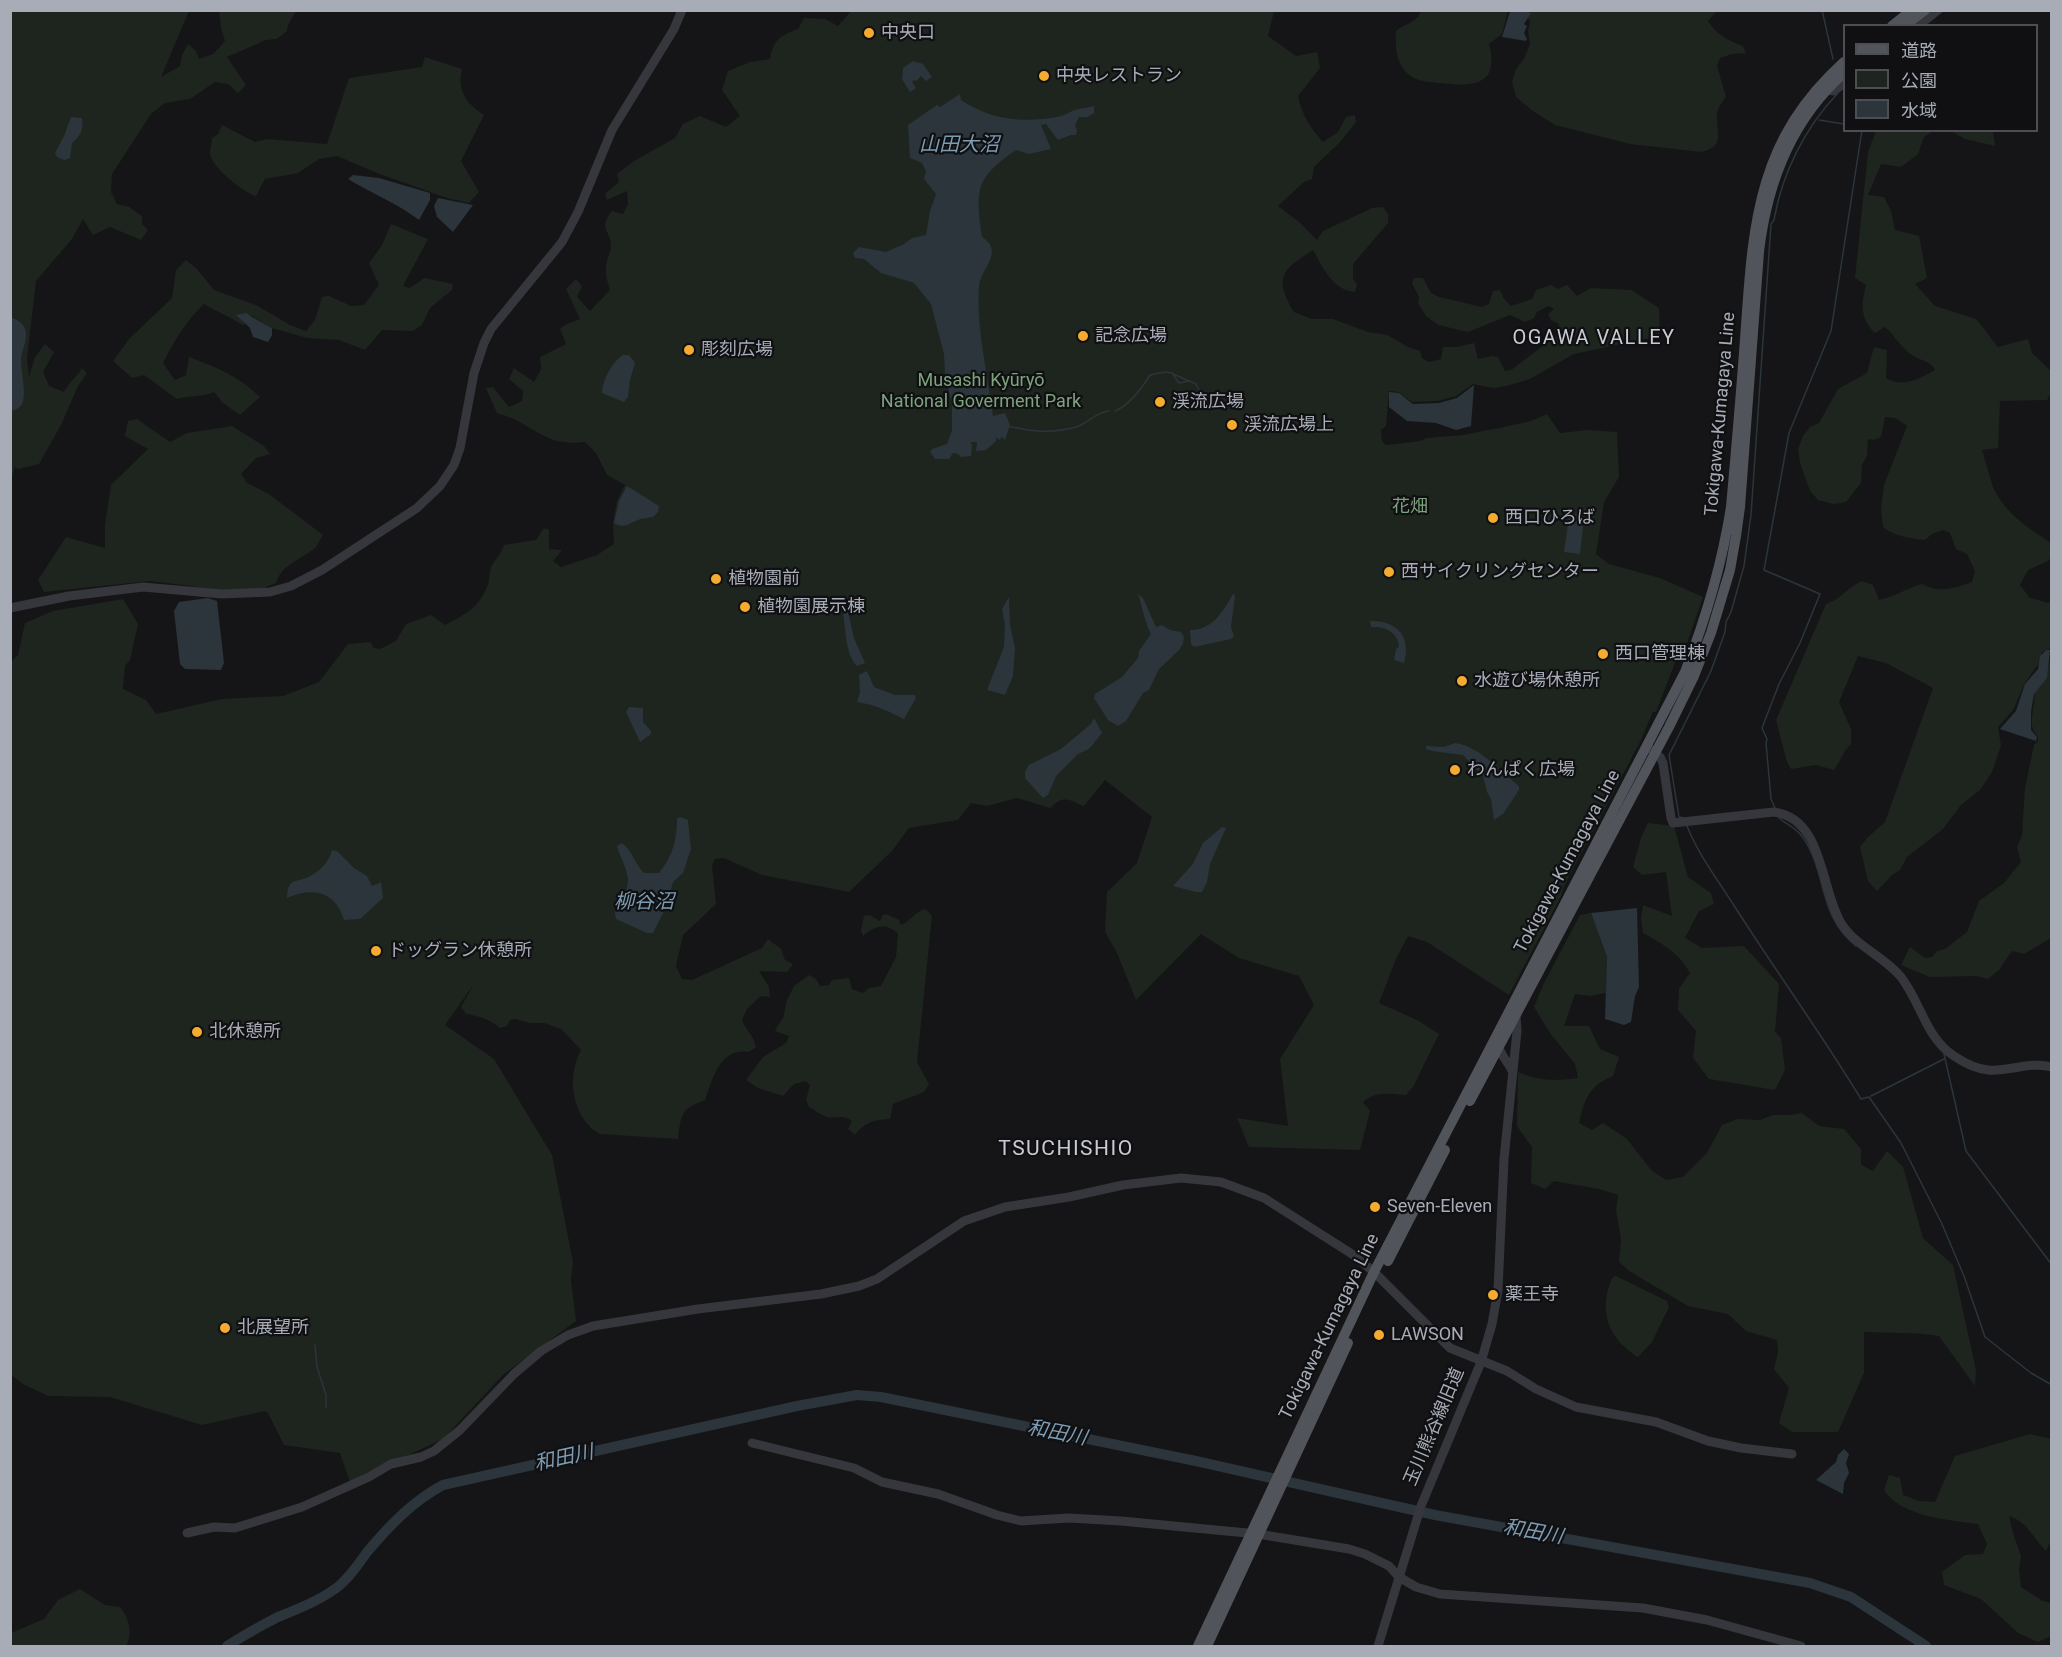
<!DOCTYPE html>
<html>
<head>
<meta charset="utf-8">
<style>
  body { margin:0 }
  #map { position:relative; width:2062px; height:1657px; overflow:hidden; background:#151517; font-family:Roboto,"Noto Sans JP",sans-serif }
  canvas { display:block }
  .frame { position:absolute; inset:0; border:12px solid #a7acb7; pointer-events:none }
  .legend { position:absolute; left:1843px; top:24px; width:195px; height:108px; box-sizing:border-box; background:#101012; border:2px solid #4c4e54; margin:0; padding:8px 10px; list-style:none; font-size:18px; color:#a7acb7 }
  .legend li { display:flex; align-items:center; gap:12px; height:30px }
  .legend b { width:30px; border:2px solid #4c4e54 }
</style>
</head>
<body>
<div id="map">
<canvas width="2062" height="1657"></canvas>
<div class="frame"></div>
<ul class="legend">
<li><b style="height:8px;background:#52545b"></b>道路</li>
<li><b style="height:16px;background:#1d251e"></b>公園</li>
<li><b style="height:16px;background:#2b353b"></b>水域</li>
</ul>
</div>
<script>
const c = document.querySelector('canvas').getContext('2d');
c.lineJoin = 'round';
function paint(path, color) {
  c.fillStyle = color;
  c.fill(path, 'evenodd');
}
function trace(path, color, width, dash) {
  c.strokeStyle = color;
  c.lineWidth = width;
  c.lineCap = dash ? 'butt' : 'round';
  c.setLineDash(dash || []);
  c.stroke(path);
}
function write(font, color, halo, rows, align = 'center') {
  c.font = font + ' Roboto,"Noto Sans JP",sans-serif';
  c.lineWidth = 4.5;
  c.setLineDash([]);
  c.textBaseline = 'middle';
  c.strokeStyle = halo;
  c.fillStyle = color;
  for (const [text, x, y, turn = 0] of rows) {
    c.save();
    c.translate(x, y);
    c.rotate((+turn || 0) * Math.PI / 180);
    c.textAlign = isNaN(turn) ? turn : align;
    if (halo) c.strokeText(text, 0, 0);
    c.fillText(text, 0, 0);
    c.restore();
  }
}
paint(new Path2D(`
  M852,10L1274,11L1268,36L1296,56L1317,52L1320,68L1298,96C1302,115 1310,127 1323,142L1338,132L1346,117L1355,115L1356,122L1339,143L1314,167L1312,179L1304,182L1278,206L1299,222L1317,240L1323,231L1372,208L1383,207L1388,214V223L1353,264V279L1357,284L1355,292C1333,291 1322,266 1313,250C1296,262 1276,270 1285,294C1288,301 1290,307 1294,312L1312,319H1333L1368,332L1387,335L1408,347L1420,351L1422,358L1429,362L1441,359L1443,347H1457L1474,343L1478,359L1492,356L1498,357L1505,371L1511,370L1557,335L1559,324L1551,320L1548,314L1554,309L1548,306L1537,312L1534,318L1525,322L1510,315L1468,332L1438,325L1426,316L1418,303L1419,297L1412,283L1414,278H1423L1431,293L1439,297L1482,307L1489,304L1493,291L1500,290L1504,299L1511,306L1532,299L1536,290L1551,285L1558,289L1567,285L1577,296L1591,288L1631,290L1659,308L1660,336L1574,354L1530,379L1506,386L1494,388L1473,384L1456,396L1438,401L1412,402L1398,392L1389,391L1386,426L1381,430L1382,441L1386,445L1421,441L1426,438L1463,435L1499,428L1531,421L1547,414L1560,433L1588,430L1617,432L1619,477L1604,502L1596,554L1609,564L1660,578L1703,597L1684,652L1676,660L1656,712H1653L1639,744L1564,886L1561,896L1509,995L1427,942L1408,936L1395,961L1379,1003L1417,1020L1439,1034L1413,1087L1406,1095C1391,1094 1376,1091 1363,1102L1370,1111L1360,1150L1249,1147L1237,1118L1288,1126L1280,1059L1314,1005L1299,976L1239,958L1201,934L1136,1000L1117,953L1105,932L1107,892L1137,863L1152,817L1105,780L1084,806C1067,799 1064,795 1050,808L1017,798L987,806L971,803L958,820L909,828L892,851L849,892L762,875L724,858L715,859L712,866L716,904L683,935L676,966L682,979L692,980L762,948L768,939L781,949L785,960L793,964L787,972L759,971L769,987L770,997L761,996L747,1009L742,1020C746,1031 754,1036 756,1047L749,1052C720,1047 713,1078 705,1100C681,1109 681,1114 678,1139L600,1134C572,1119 566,1077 581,1050L561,1029L544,1023H530L515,1019L510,1020L507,1026L500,1028C493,1021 477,1015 466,1014L461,1007L474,984L445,1025L494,1059L552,1155L573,1262L571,1280L576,1321L504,1374L443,1439L350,1482L340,1453L284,1445L268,1413L265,1411L202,1425L110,1397L48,1396L23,1384L11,1375L10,663L18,655L25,623L53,611L123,599L138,624L130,660L125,666L123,689L146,700L156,714L222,699L283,696L319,682L348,644L370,642L374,648L380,649L396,641L406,624L431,615L445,625C466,614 480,607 488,584C490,578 489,570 492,565C496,558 501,554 504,545L536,540L544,528L549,530V549L562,550L553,561L561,567L597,555L614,544L613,523L617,501L625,485L607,475L596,453L585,442C556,445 547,438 523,424C516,419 506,416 497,413L486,388L493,387L509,407L522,401L523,391L509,379L514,368L534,382L541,369L540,357L566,344L560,329L565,325L580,319L566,289L576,279L582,286L577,297L590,311L610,290C607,280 604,271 607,261C608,257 611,251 611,247C612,231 597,229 612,211L623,214L628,204L627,191L607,200L605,194L619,182L617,174L634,161L675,138L683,124L700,116L726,127L740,116L722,90L728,71L750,62L770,59C773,40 781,35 798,29L804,18L825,19L838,26Z
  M1421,10L1508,11L1502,34L1489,44C1500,86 1473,87 1439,83C1427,82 1413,81 1405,71C1396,61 1395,44 1396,31C1404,24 1418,23 1421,10Z
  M10,11H189L161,77L180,66L182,55L188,44L196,51L199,59L213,54L225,41L221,28L219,11H296L288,25L287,31L277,39L266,40L227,57L246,85L238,93L228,84L215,82L190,99L165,103L151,114L112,174L111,192L117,204L129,207L142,216V224L148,230L141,240L110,227L93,235L83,219L72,239L36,281L27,358L29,377L35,357L45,344L54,352L43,372L49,386L64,392C68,383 77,377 82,368L87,373L78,386L61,425L39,464L18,469L15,467L11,481Z
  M1525,11H1717L1708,21C1717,35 1727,40 1743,46L1746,53L1732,54L1720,58L1717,66L1726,97C1723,101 1720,105 1718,109C1713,129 1729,145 1702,152L1630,144L1555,125L1533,111L1516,97L1512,82L1516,69L1524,59L1530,44L1528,31L1530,21L1524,15Z
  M425,57L462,69C457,91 466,103 484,115L461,161L479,192L469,203L447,198L377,173L337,156L319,159L298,173L265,179L256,196C244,193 211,167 210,153C210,148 212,143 212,138L218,134L222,125L255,142L267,139L327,144L349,78L422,67Z
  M1876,131H1933L1924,137L1918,154L1901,167L1881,164L1868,195L1884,197L1891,211L1895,230L1919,236L1927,278L1915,284L1935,306L1976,319L1998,347L2028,339L2032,353L2051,371V393L2047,400L2000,401L1998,448L1982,450C1986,462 1989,475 1993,487C2004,512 2029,529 2051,543V557L2048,561L2028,570L2020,585L2030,598L2049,603L2051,599V938L2024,954L2012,951L1999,970L1988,979L1976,976L1930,977L1901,965L1910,947L1925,958L1932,957L1937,951L1945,949L1967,932L1979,901L2004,883L2021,862L2017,847L2022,835L2025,788L2034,745L2038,741V736C2024,724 2039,704 2033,688C2044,674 2052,666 2051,648L2042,652L2038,664L2025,683L2013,710L1998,727L2001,745L1992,772L1980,790L1961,805L1943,829L1907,857L1900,870L1892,875L1877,891L1868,881L1860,847L1867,838L1885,822L1933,688L1886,663L1858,656L1839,702L1851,729V744C1843,751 1841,761 1834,770L1816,765L1791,769L1787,762L1776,720L1826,604C1842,599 1846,588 1862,581L1873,585L1879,600C1894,597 1907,588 1922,584C1938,593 1954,589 1972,582L1975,571L1967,554L1956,549L1950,533L1943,530L1932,534L1925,540C1912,539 1893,536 1883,527L1881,508L1884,485L1907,426L1895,418L1885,417L1881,437L1874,440L1868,439L1867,456L1862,465L1861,483L1846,502L1834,504L1818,500L1810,491L1800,463L1798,449L1803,436L1810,427L1819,423L1838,389L1867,373L1874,347L1887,350L1886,378C1903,388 1919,379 1935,370C1930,360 1920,361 1912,355C1902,349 1895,336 1885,327L1875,333C1860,319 1861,304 1866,285L1855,278L1868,152Z
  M1951,131H1993L1995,146L1965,139Z
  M391,224L428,239L403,286L410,288L424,278L453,284L452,290L430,308L422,325L413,331L382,330L365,350L339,340L307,338L272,328L247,313L244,326C231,317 217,312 204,304C186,321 174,341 163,363L175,380L186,375L189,357C218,368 237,375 260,397L240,415L223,403L214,392C201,398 191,395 177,399L144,375L132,378L113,361L130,338L172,298L176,270L186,260L197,269L214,290L256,305L290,325L306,331L315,320L322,297L329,296L351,306L364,305L379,285L369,263L382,245Z
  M137,419L170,442L187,433L232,426L264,446L270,454L256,458L241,474L247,483L269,494L323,535C320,539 318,545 315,548C302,559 281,565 276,583L244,596L222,594L193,586L149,581L44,592L38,580L66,537L105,548V525L111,485L148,449L125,436L128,421Z
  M1648,823L1674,826L1688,877L1711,893L1714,904L1699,911L1685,938L1702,948L1744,946L1779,984L1775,1032L1781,1038L1785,1070L1775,1090L1709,1079L1693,1058L1696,1031L1678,1010L1679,989L1690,973C1678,952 1664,945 1643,933L1641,918L1643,905L1672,916L1666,872L1642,875L1633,867L1641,838Z
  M926,909L932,916L917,1062L929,1084L924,1092L893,1104L890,1119C874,1120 865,1122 855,1135L848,1129L852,1121C842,1114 837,1119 827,1117C821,1115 815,1110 809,1107L806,1100L810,1085L806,1081L794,1084L783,1096L758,1088L746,1080L763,1057L786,1043L789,1036L775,1031L778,1025L783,1018L787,1000L794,986L809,975L816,979L820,986L829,985L832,980L849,978L852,989L863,993L869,988L881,986L896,957L898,934C887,922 874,926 863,936L861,930L864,916L870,915L880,921L882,916L886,914L899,920L901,925C911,921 915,911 926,909Z
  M1591,913L1607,957L1606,993L1590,996L1575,994L1564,1026H1589L1600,1049L1619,1057L1613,1076C1589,1086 1585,1098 1579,1123L1592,1130L1603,1123L1627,1139L1651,1170L1666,1180L1683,1177L1707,1153L1722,1125L1738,1119L1760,1120L1773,1115H1790L1802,1113L1819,1126L1844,1129L1861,1149V1165L1873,1171L1887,1151L1903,1167L1923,1238L1953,1265L1976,1370L1975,1386L1939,1336C1914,1332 1889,1333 1864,1332V1373L1838,1432H1792L1779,1423L1789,1388L1774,1369L1778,1352L1777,1340L1746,1331L1728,1314L1688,1306L1629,1271L1619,1262L1621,1239L1616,1211L1618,1195L1599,1189L1554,1181L1545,1189L1531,1183L1532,1147L1517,1126L1518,1072C1538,1081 1556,1081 1578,1078L1575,1064L1550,1033L1534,1007L1544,983L1580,915Z
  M1616,1276L1667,1301L1669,1307L1652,1342L1638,1357C1608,1339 1598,1311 1612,1278Z
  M2030,1434L2051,1439L2052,1538L2046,1551C2032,1537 2028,1522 2009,1516L2013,1533L2021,1556L2019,1569L2021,1587L2043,1601L2051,1603V1636L2038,1642L2018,1633L1981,1599L1944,1585L1942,1572L1965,1555L1983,1554L1987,1544L1978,1524C1949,1520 1901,1517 1884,1490L1889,1475L1900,1478L1903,1495L1919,1501L1935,1502L1955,1456Z
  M80,1589L105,1605L120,1607C129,1618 133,1633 126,1646H11V1633L44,1619L58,1600Z`), '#1d251e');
paint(new Path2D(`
  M1510,11H1527V12L1531,13L1524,24L1527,26L1524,33L1527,39L1526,41L1502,37Z
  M913,61L923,64L932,77L926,81L921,76L916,81L915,80L912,82L916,88L910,92L902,79L903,68Z
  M960,94L961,100C991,120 1022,123 1057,117C1064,116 1069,112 1075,110C1081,108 1088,108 1094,106V113L1088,117H1079L1075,126L1077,130L1076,135H1071L1058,140L1046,124L1041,125L1051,149L1029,154L1016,150C974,179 976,190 982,237C1005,252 981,268 979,286C976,329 988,374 993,416L1005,413L1010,425L1005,440L1002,437L999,440L996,437V441L986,450L976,451L977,442H970L972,445L971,456L961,457L958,454L953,453L949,459H935L930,452L932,449L947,444L952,430V405L945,375L944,354L931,304L914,283L881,273L864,259L855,258L853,253L859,247L886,252L904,244L912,238L926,235L930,211L936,194L924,179L926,171L922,163L910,158L908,125L937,105L940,107Z
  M71,117L82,118C84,129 80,137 72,143L70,158L64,160L57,157L55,153L64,136Z
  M353,175L379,178L430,193V200L419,220C397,203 372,194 348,179Z
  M438,198L473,205L453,232L437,217L434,206Z
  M247,313L252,317L272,328V335L268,342L253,337L250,328L236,315Z
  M11,318C17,319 23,323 25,329C29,338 21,351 21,361C21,371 27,396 22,404C19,409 15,410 11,411Z
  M623,355H629L635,363L630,380L628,397L624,402L602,393C602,381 612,362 623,355Z
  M1474,385L1471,426L1456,430L1436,423L1407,421L1389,407V392L1399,393L1413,404L1439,403L1457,398Z
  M627,486L659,506L658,512L653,517C648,518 642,518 638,520C628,524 624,529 614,523L619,501Z
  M1585,509L1580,554L1564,552L1569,517Z
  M1138,594L1143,598L1156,627L1162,625L1170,630L1181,632L1184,637L1183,644L1179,650L1159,669L1149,690L1143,693L1126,721L1118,726L1108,720L1094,698L1095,694L1122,677L1138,658L1139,651L1151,634C1144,621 1143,608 1138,594Z
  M1233,594L1235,596L1231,627L1234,636L1231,639L1194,647L1191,644L1190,630C1212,631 1224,610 1233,594Z
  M1009,597L1010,625L1015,648L1013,676L1005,695L987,690L1004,647L1005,624L1002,609Z
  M208,598L217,601L224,663L221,670L185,669L180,664L174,611L179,602Z
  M845,611L848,612L854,638L865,663L857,666C845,654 846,629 843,614Z
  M1370,621C1396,620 1412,636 1404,663L1394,660L1396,649L1399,647C1398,632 1385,626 1371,627Z
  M2046,650H2050L2047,678L2034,694L2031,712V730L2037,737L2036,741L2000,729L2016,711L2025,684L2038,669L2040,656Z
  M867,671L874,687L895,695H915L916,698L904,719C885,710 879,706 857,702L860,692L859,675Z
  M629,707L643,708V722L651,731V734L640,742L626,712Z
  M1094,718L1102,733L1089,749L1078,754L1056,776L1048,795L1043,798L1025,778V772L1029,765L1061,749L1091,724Z
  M1455,743C1479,746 1500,771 1519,786V790L1503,814L1494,820L1491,799L1487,792L1483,776L1463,755L1432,751L1426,749V746L1444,747Z
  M680,817L688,820L691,849L683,873L673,882L666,907L653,933H647L616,919C611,901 629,897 628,879C627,868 620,857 617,846L622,843C632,850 635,864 644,873H659C673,856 677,839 677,818Z
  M1222,827L1226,828L1210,864L1207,882L1202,892H1196L1173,886L1193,864L1203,843Z
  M332,850L337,851L354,868L367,876L372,886L381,882L383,898L360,919L344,920C335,891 313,887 287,898C288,875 297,884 312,875C321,870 330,860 332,850Z
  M1637,908L1639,987L1635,996L1631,1022L1624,1025L1605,1019L1607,957L1591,913Z
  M1844,1449L1849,1454L1846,1463L1849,1473L1844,1483L1843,1494L1816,1480L1836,1462L1838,1455Z`), '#2b353b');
trace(new Path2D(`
  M1822,10L1833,59
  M1819,120L1844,124
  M1172,373L1179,383L1189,381
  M1115,411C1129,405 1142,388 1150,375L1165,372L1171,373L1196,384L1200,392L1209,397
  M1010,427C1016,427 1022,429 1028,430C1043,432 1062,431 1076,427C1088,423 1096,412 1109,411
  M1775,808L1771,799L1766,743L1767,739L1762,728L1779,684L1800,643L1820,594L1764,570L1789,433L1831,331L1862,130
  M1685,818L1679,817L1669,755L1711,671L1725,632L1726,622L1731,612L1744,566L1751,515L1771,224L1774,220C1782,174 1804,129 1837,94
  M1779,818C1786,824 1794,827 1801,835C1828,870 1816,914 1856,946
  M1687,826C1698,854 1717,879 1733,904C1775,970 1821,1033 1861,1099L1869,1097L1901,1143L1942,1224L1964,1276L1985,1337L2031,1373L2052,1385
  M1944,1054L1966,1151L2052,1265
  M1871,1096L1944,1059
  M315,1345L317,1367L326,1395V1407`), '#2b353b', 1.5);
trace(new Path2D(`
  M227,1646C243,1636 260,1626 278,1617C298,1609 318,1601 335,1589C349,1579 358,1564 368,1551C390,1525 413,1501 443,1485L797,1406L857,1395L881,1397L1196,1461L1435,1515L1810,1583L1851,1597L1926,1646`), '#2b353b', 10);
trace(new Path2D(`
  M1918,26L1938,10
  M1823,89L1834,91L1844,83
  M10,608L69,596L143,587L222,594L270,592L291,586L322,570L417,508L440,486L454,465L460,448L474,373L484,343L491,329L562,242L578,212L612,130L674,29L682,10
  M1650,749L1660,757L1663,763L1671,818L1673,823L1774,812C1824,819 1820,888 1841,923C1856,947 1884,956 1901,977C1921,1003 1926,1038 1954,1056C1963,1062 1977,1069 1988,1070C2009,1072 2029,1061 2052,1067
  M1498,1043C1499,1055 1509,1062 1513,1073
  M752,1443L854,1468L882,1482L938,1494L997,1515L1021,1521L1069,1518L1121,1521L1258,1534L1349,1549L1365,1554L1389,1566L1399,1577L1416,1587L1440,1594L1643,1608L1707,1620L1801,1646
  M187,1533L214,1527L235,1528L302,1507L369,1477L391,1464L421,1457L434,1451L460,1430L514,1374L541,1351L568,1335L593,1326L698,1309L821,1294L859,1286L877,1279L964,1221L1005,1207L1069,1197L1123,1185L1181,1178L1221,1182L1264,1198L1352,1254L1374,1272L1450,1348L1507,1371L1536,1389L1576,1407L1656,1422L1708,1441L1741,1448L1792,1454
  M1378,1646L1421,1506L1481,1362L1492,1324L1498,1290L1504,1159L1517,1031L1516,1016`), '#36373c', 9);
trace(new Path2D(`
  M1892,26L1912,10
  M1904,26L1925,10
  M1470,1101L1669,727L1694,676L1711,633L1730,570L1736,536L1740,507L1759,252C1767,183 1791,120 1844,73
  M1388,1261L1445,1150
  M1198,1646L1374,1272L1685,672C1706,618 1722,564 1731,507C1736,451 1741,395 1745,339C1753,228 1755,142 1844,62
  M1207,1646L1348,1343`), '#52545b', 10);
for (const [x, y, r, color] of [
  [869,33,6,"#f5ab2f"],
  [1044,76,6,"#f5ab2f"],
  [1083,336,6,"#f5ab2f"],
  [689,350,6,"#f5ab2f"],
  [1160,402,6,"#f5ab2f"],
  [1232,425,6,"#f5ab2f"],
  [1493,518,6,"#f5ab2f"],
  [1389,572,6,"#f5ab2f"],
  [716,579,6,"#f5ab2f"],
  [745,607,6,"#f5ab2f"],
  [1603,654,6,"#f5ab2f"],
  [1462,681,6,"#f5ab2f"],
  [1455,770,6,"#f5ab2f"],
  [376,951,6,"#f5ab2f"],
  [197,1032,6,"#f5ab2f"],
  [1375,1207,6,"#f5ab2f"],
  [1493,1295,6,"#f5ab2f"],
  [225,1328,6,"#f5ab2f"],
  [1379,1335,6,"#f5ab2f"]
]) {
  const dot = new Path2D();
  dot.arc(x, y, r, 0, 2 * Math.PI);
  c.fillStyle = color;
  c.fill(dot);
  trace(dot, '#101012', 2);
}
write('18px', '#a7acb7', '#101012', [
  ["中央口",881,33],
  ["中央レストラン",1056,76],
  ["記念広場",1095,336],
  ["彫刻広場",701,350],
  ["渓流広場",1172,402],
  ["渓流広場上",1244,425],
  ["西口ひろば",1505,518],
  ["西サイクリングセンター",1401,572],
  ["植物園前",728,579],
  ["植物園展示棟",757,607],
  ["西口管理棟",1615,654],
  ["水遊び場休憩所",1474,681],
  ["わんぱく広場",1467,770],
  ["ドッグラン休憩所",388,951],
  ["北休憩所",209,1032],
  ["Seven-Eleven",1387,1207],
  ["薬王寺",1505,1295],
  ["北展望所",237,1328],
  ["LAWSON",1391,1335]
], 'left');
write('18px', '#7da37e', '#101012', [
  ["Musashi Kyūryō",981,381],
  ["National Goverment Park",981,402],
  ["花畑",1410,507]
]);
write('18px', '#a7acb7', '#101012', [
  ["Tokigawa-Kumagaya Line",1721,414,-85],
  ["Tokigawa-Kumagaya Line",1568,862,-62],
  ["Tokigawa-Kumagaya Line",1330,1327,-64],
  ["玉川熊谷線旧道",1435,1427,-67]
]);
write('italic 20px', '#7d9cb3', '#101012', [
  ["山田大沼",959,146],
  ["柳谷沼",644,903],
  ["和田川",1057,1434,11],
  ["和田川",564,1459,-12],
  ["和田川",1533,1533,10]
]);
c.letterSpacing = '1.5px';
write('20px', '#c8cbd3', '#101012', [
  ["OGAWA VALLEY",1594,339]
]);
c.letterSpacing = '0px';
c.letterSpacing = '1.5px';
write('21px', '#c8cbd3', '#101012', [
  ["TSUCHISHIO",1066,1150]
]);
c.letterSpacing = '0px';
</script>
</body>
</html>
